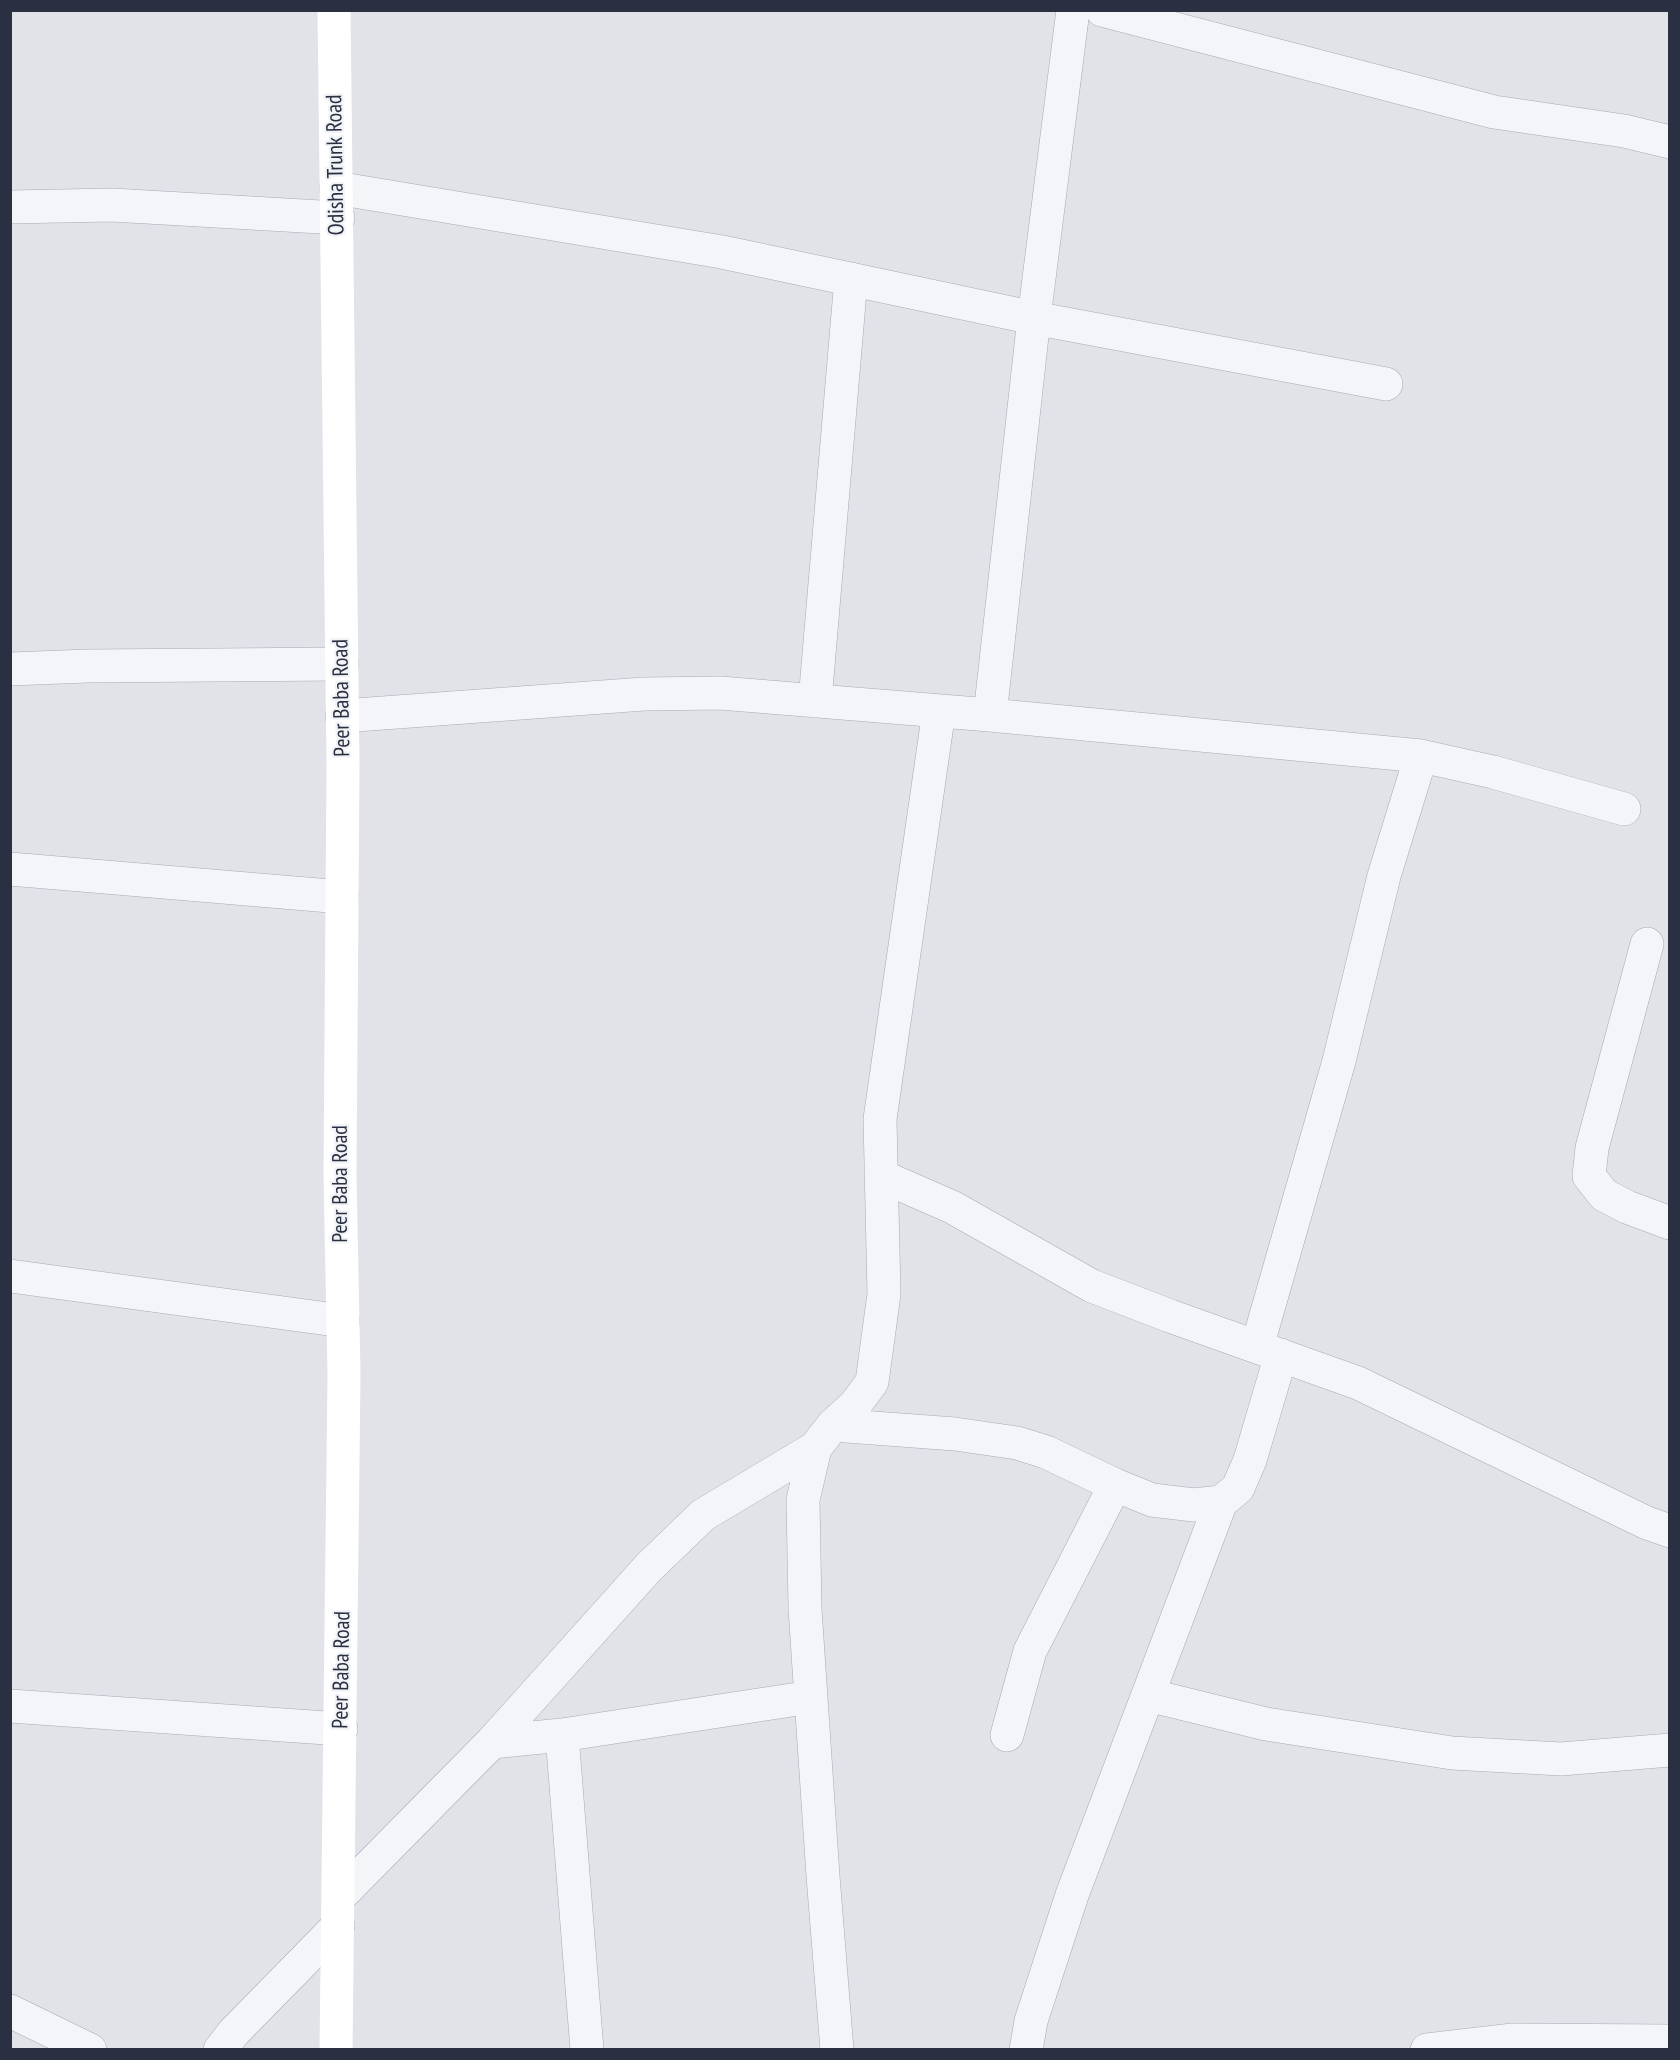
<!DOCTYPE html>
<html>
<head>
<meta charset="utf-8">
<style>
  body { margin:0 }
  #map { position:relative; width:1680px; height:2060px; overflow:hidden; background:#e1e3e9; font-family:"PT Sans Narrow",sans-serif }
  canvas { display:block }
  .frame { position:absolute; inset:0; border:12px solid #2a3041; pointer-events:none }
</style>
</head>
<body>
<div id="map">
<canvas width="1680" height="2060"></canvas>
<div class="frame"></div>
</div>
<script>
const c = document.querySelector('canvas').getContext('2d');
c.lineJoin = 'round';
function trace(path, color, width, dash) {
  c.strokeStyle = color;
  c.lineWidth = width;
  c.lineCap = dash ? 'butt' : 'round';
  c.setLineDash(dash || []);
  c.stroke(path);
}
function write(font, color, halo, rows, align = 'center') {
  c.font = font + ' "PT Sans Narrow",sans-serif';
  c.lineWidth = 4.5;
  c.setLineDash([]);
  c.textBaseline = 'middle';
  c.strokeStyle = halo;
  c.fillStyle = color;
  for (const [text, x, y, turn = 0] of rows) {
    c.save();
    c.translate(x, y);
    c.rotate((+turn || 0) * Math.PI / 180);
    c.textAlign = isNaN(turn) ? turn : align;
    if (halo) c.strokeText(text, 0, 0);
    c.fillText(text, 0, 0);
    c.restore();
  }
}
const street = new Path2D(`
  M1102,10L1494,112L1624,131L1670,142
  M336,188L722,252L1034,318L1386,384
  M10,207L112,205L338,218
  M10,669L88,666L342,664
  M815,701L851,279
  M990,715L1034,318L1073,10
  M342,716L644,694L720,693L990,715L1421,756L1493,772L1624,809
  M10,869L342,897
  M1647,944L1592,1148L1589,1176L1604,1195L1627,1207L1670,1223
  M881,1176L952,1207L1092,1286L1170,1316L1358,1383L1647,1523L1670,1531
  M10,1276L343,1321
  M1257,1347L1339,1061L1384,876L1421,756
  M833,1425L955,1434L1017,1443L1046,1452L1115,1485L1152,1500L1194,1505L1221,1502L1238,1488L1250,1460L1281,1355
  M1148,1695L1266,1724L1452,1753L1561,1759L1670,1750
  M10,1706L341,1729
  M562,1735L587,2050
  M1007,1735L1030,1651L1115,1485
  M492,1742L562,1735L811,1697
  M339,1897L492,1742L649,1567L703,1515L815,1448
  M10,2011L90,2050
  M220,2050L234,2032L338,1926
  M837,2050L823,1876L805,1609L803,1500L815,1448L833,1425L855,1405L872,1382L884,1294L880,1119L939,711
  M1026,2050L1031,2021L1072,1895L1221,1502
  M1427,2050L1513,2040L1670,2041`);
trace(street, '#a6aab3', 34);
trace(street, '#f4f5f8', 33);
trace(new Path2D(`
  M334,10L343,765L340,1175L344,1375L336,2050`), '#fff', 33);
write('22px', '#2a3041', '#f1f3f7', [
  ["Odisha Trunk Road",336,165,-91],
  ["Peer Baba Road",342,698,-91],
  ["Peer Baba Road",341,1184,-90],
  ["Peer Baba Road",342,1670,-89]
]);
</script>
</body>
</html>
